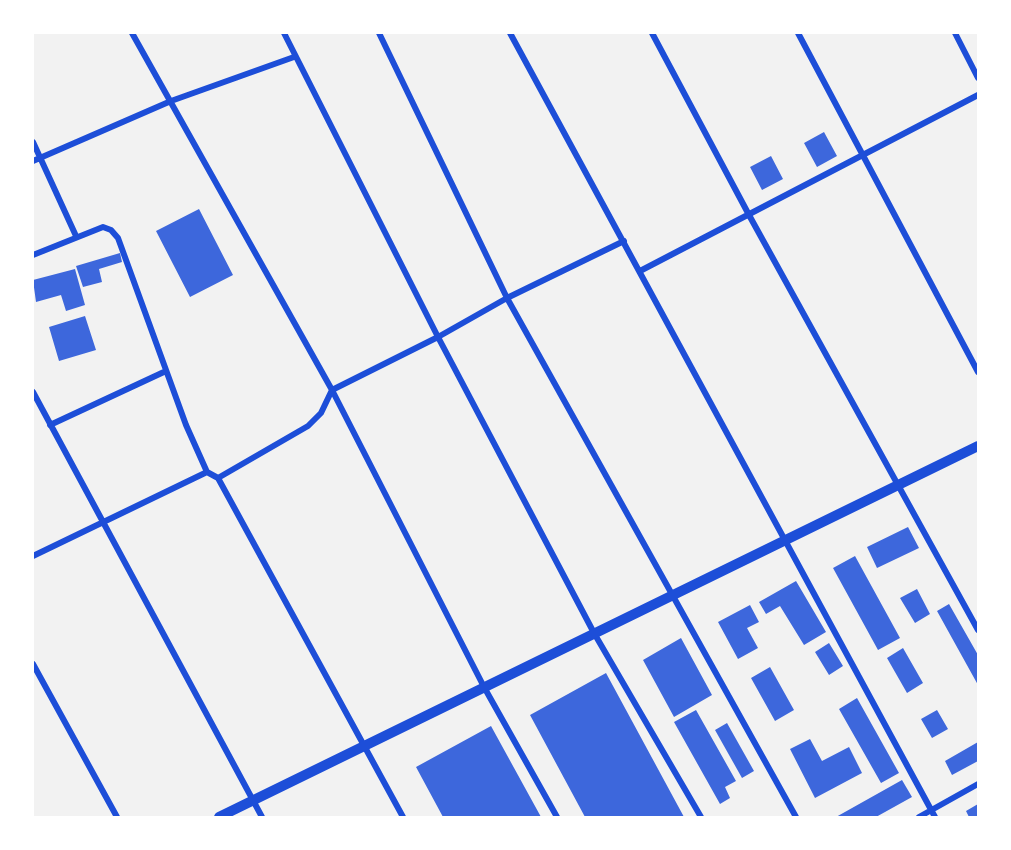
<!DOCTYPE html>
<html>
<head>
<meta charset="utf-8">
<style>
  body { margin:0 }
  #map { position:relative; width:1011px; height:850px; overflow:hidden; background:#f2f2f2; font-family:Commissioner,sans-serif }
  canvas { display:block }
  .frame { position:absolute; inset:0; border:34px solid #fff; pointer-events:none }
</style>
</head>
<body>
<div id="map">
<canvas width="1011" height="850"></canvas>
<div class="frame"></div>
</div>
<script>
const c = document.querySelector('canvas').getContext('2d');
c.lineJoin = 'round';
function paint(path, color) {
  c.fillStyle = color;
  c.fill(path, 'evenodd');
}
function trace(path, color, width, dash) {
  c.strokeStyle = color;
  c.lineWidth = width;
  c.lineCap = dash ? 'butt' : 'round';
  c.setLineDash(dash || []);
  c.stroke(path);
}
paint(new Path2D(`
  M824,132L837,156L817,167L804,143Z
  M771,156L783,179L762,190L750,167Z
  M199,209L233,275L190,297L156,231Z
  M120,253L122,262L99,269L102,282L83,287L76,266Z
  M75,269L85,305L66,311L61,295L36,302L33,280Z
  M85,316L96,350L59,361L49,327Z
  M908,527L919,548L877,568L867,547Z
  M855,556L900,638L878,650L833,568Z
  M796,581L826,632L804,645L780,606L766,614L759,602Z
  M917,589L930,614L915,623L900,598Z
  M949,604L978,655V685L937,611Z
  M750,605L759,622L747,628L758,648L738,659L718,622Z
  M681,638L712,695L674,717L643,660Z
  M829,643L843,666L829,675L815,652Z
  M903,648L923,683L907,693L887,658Z
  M770,667L794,710L775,721L751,678Z
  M606,673L684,817H585L530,715Z
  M857,698L899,773L881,783L839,709Z
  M696,710L736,781L725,787L730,798L720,804L674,722Z
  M937,710L948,729L932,738L921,719Z
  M727,723L754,771L742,778L715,730Z
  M491,726L541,817H443L416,767Z
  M810,739L822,761L849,747L862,773L815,798L790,749Z
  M978,742V761L952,775L945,761Z
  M902,780L912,797L876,817H836Z
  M978,804V817H969L966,811Z`), '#3d67dc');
trace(new Path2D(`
  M132,33L332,390L484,687L557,817
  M284,33L438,337L594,633L701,817
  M379,33L507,298L796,817
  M510,33L935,817
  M652,33L749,215L978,630
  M798,33L978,372
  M955,33L978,78
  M33,142L76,236
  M33,161L171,101L294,57
  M33,255L103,227L111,230L118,238L186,425L207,472
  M640,271L978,95
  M33,392L262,817
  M50,425L166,371
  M218,478L308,426L321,413L332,390L438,337L507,298L624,241
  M33,556L207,472L218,478L403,817
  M33,664L117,817
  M919,817L978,784`), '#1d4ed8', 6);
trace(new Path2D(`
  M219,817L978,446`), '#1d4ed8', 10);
</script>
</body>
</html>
